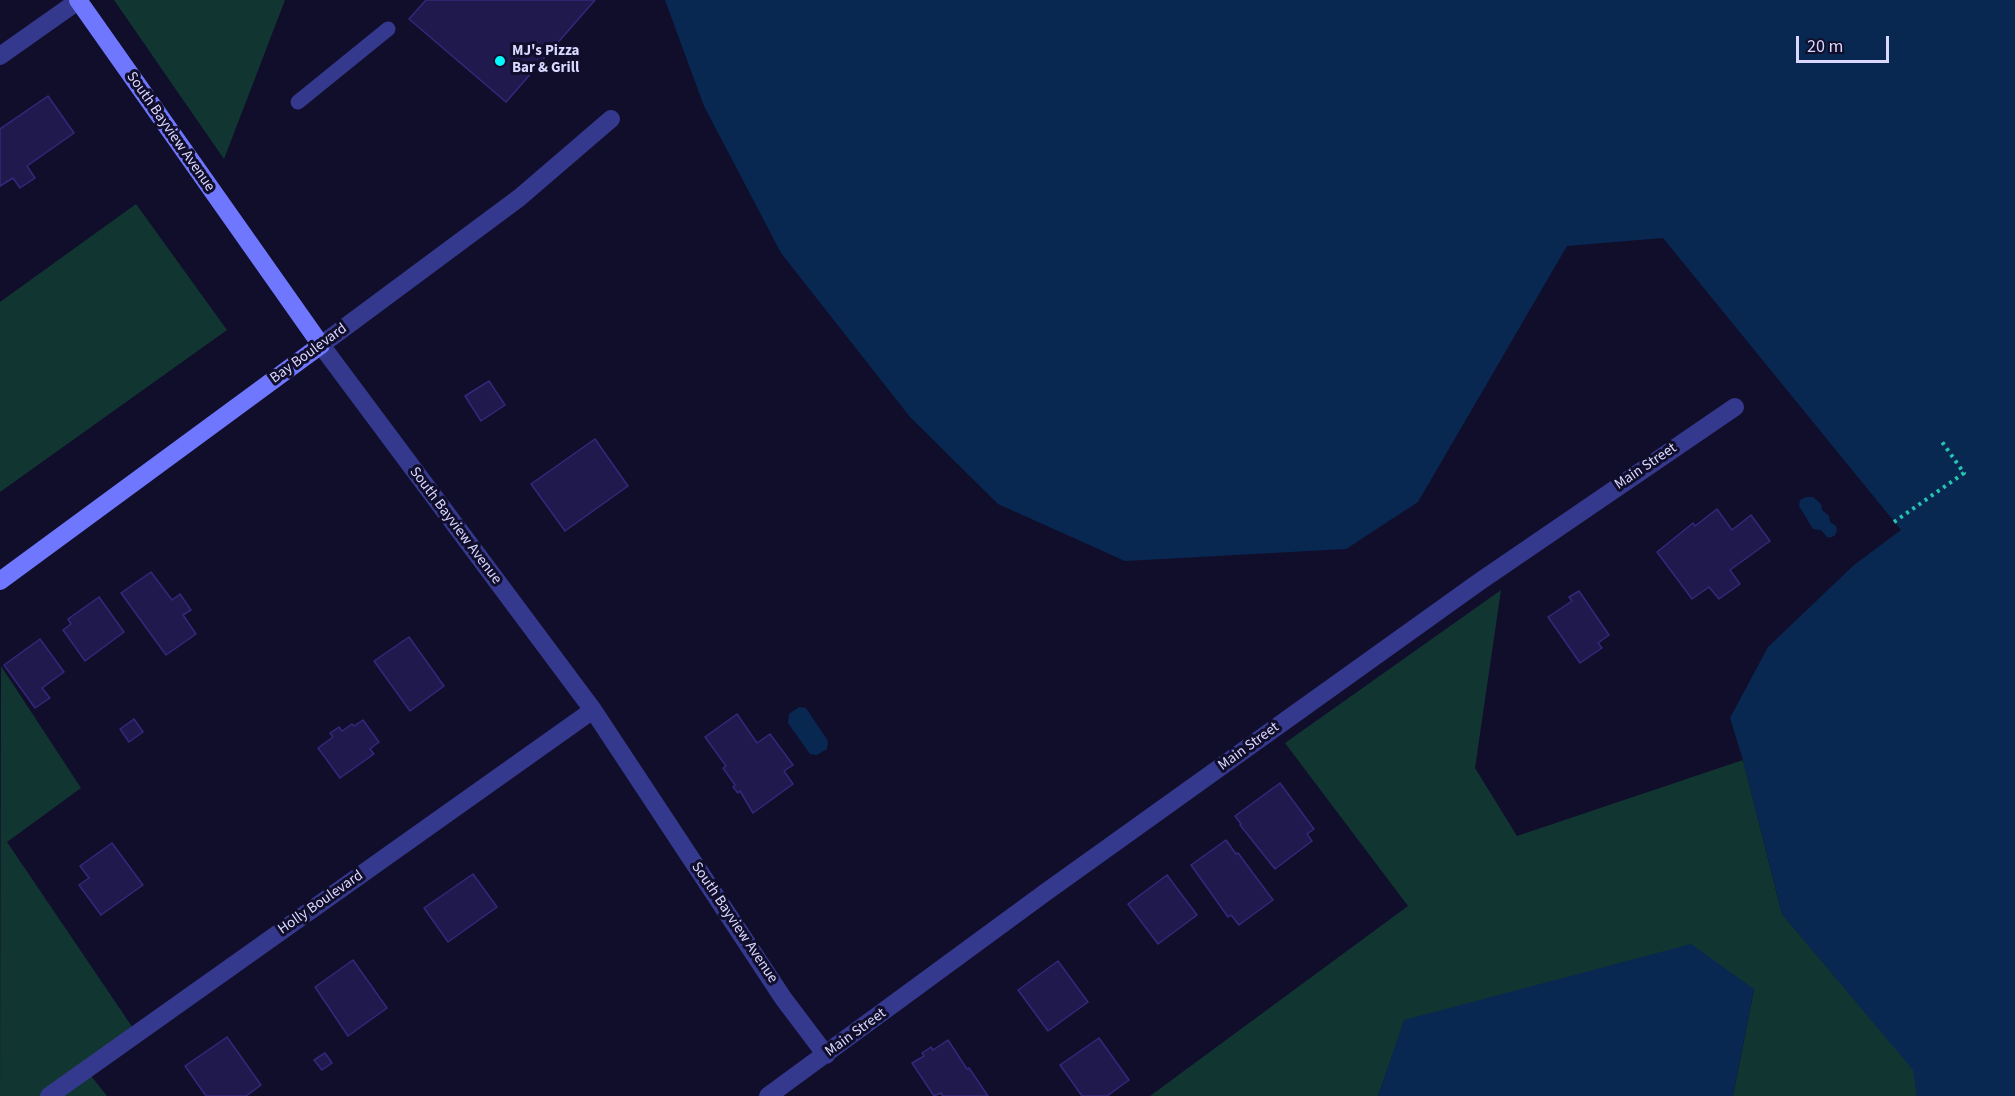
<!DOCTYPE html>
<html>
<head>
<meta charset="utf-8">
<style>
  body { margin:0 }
  #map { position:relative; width:2015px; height:1096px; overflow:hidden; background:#110e2b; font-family:"Source Sans 3",sans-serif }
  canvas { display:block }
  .scale { position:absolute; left:1796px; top:36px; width:93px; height:27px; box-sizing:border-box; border:3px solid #dad8ff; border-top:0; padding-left:8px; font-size:18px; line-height:21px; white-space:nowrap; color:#dad8ff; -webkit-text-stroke:4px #110e2b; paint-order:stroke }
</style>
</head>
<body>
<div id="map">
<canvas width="2015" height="1096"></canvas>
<div class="scale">20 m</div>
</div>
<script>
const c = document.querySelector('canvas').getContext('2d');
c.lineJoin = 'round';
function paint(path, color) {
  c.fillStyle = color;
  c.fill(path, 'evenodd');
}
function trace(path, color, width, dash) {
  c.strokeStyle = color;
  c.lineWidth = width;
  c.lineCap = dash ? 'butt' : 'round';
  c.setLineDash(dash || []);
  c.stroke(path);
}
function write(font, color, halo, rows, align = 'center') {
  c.font = font + ' "Source Sans 3",sans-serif';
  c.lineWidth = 6;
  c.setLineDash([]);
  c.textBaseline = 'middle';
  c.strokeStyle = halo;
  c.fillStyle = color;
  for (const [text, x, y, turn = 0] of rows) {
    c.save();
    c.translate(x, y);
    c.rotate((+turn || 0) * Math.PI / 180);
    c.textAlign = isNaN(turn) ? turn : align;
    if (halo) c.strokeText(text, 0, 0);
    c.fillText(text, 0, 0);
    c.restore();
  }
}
paint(new Path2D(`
  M114,0H285L224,159Z
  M136,204L227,330L0,492V302Z
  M1501,590L1475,768L1517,836L1743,760L1782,914L1914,1070L1917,1096H1733L1754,989L1405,1020L1378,1096H1150L1408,906L1285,743Z
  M1,666L81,788L7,842L137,1034L84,1067L107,1096H0Z`), '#113632');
paint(new Path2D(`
  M665,0H2015V1096H1917L1913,1070L1782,914L1743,760L1730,718L1768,647L1854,565L1901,530L1663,238L1567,246L1418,502L1346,549L1125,561L998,504L910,417L781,253L704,106Z
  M1806,497H1813L1821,504L1822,510L1829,516L1830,522L1836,526L1837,531C1835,536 1833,538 1827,537L1821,530L1813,529L1799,506L1800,500Z
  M799,707L806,708L828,741L827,749L817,755L810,754L788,723L789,714Z
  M1691,944L1754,989L1733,1096H1378L1404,1020Z`), '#082851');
const building = new Path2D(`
  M426,0H595L506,102L409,19Z
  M48,96L74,133L27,166L35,178L20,188L13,178L0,186V129Z
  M489,381L505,405L481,421L465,396Z
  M595,439L628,486L565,531L531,484Z
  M1717,509L1732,530L1751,515L1770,541L1730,570L1740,584L1719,599L1709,587L1692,599L1657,552L1693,523L1695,526Z
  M151,572L172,600L180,594L191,610L183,615L196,634L166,655L121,593Z
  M1579,591L1609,635L1598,643L1602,648L1580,663L1548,617L1572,601L1569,597Z
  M99,597L124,632L85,661L63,630L71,624L68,619Z
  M409,637L444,686L410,711L374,661Z
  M40,639L64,672L42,688L50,698L35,708L4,665Z
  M737,714L757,743L770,734L793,765L784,771L793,784L753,813L740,791L738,793L733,787L735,785L723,768L726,766L705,737Z
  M134,719L143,732L129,742L120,729Z
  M363,720L379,742L370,749L374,754L340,778L318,748L333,737L330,733L339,727L342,731L352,724L354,726Z
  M1280,783L1314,829L1307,834L1312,841L1275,869L1240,825L1241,824L1235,816Z
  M1226,840L1236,854L1238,853L1273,900L1239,925L1231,915L1228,917L1191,865Z
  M112,843L143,885L101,915L79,885L89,878L80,866Z
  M473,874L497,907L448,942L424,908Z
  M1167,875L1197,915L1158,944L1128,904Z
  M353,960L387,1008L348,1036L315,987Z
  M1058,961L1088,1002L1048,1031L1018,990Z
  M227,1037L261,1085L246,1096H206L185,1066Z
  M1099,1038L1129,1080L1107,1096H1082L1060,1065Z
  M948,1040L967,1069L969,1068L988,1096H943L941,1093L934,1096L912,1063L924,1056L922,1053L931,1047L933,1050Z
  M325,1053L332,1063L322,1070L314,1060Z`);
paint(building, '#1f194e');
trace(building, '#33297c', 1.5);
trace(new Path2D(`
  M1894,522L1964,473L1940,439`), '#25c6b0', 4, [3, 4.5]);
trace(new Path2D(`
  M298,102L388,29`), '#35398e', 15);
trace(new Path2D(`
  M0,56L78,1
  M611,119L519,198L321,345L593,710L783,998L826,1055
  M49,1096L593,710
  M768,1096L1046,892L1479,582L1735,407`), '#35398e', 18);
trace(new Path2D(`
  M0,581L321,345L78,0`), '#6f77ff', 18);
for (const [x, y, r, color] of [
  [500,61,6,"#04f9ff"]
]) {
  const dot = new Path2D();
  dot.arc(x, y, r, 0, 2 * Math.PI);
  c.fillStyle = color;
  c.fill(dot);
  trace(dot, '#110e2b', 2);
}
write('bold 15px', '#dad8ff', '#110e2b', [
  ["MJ's Pizza",512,52],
  ["Bar & Grill",512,69]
], 'left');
write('15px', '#dad8ff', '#110e2b', [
  ["South Bayview Avenue",170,132,55],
  ["Bay Boulevard",309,354,-36],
  ["Main Street",1646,467,-34],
  ["South Bayview Avenue",455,526,53],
  ["Main Street",1249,747,-36],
  ["Holly Boulevard",321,903,-35],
  ["South Bayview Avenue",734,923,56],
  ["Main Street",856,1033,-36]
]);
</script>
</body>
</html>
